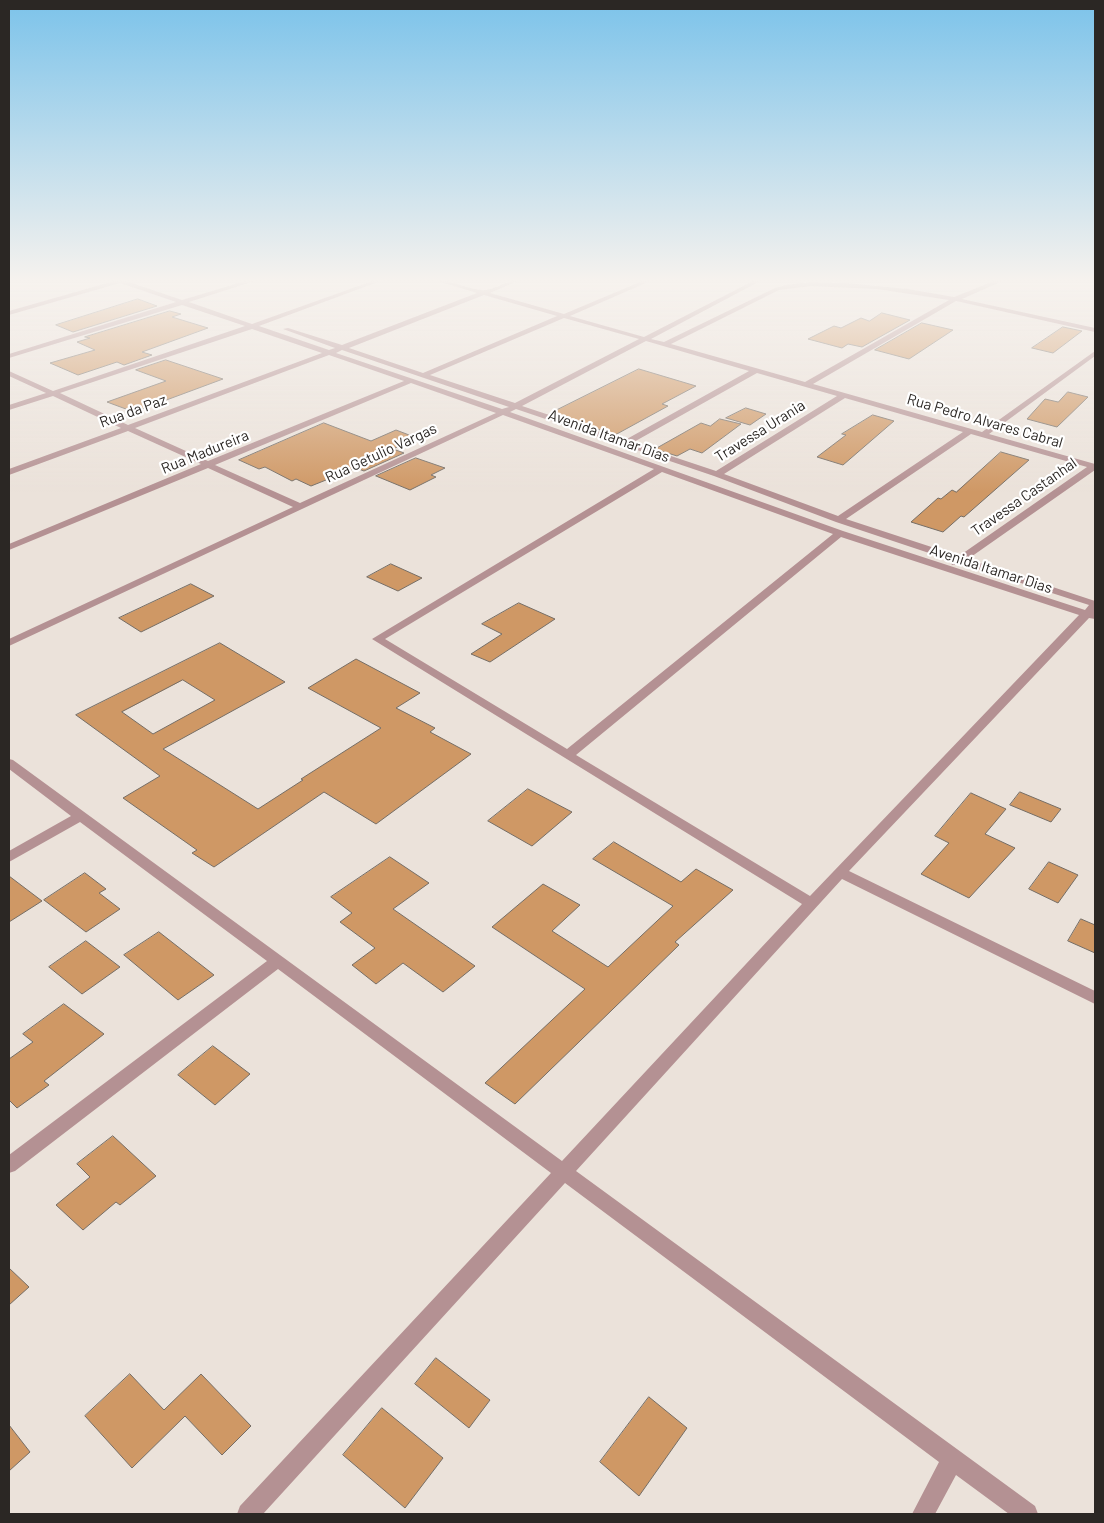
<!DOCTYPE html>
<html>
<head>
<meta charset="utf-8">
<style>
  body { margin:0 }
  #map { position:relative; width:1104px; height:1523px; overflow:hidden; background:#ebe2da; font-family:Barlow,sans-serif }
  canvas { display:block }
  .frame { position:absolute; inset:0; border:10px solid #2b2724; pointer-events:none }
</style>
</head>
<body>
<div id="map">
<canvas width="1104" height="1523"></canvas>
<div class="frame"></div>
</div>
<script>
const c = document.querySelector('canvas').getContext('2d');
c.lineJoin = 'round';
function paint(path, color) {
  c.fillStyle = color;
  c.fill(path, 'evenodd');
}
function trace(path, color, width, dash) {
  c.strokeStyle = color;
  c.lineWidth = width;
  c.lineCap = dash ? 'butt' : 'round';
  c.setLineDash(dash || []);
  c.stroke(path);
}
function write(font, color, halo, rows, align = 'center') {
  c.font = font + ' Barlow,sans-serif';
  c.lineWidth = 4.5;
  c.setLineDash([]);
  c.textBaseline = 'middle';
  c.strokeStyle = halo;
  c.fillStyle = color;
  for (const [text, x, y, turn = 0] of rows) {
    c.save();
    c.translate(x, y);
    c.rotate((+turn || 0) * Math.PI / 180);
    c.textAlign = isNaN(turn) ? turn : align;
    if (halo) c.strokeText(text, 0, 0);
    c.fillText(text, 0, 0);
    c.restore();
  }
}
const building = new Path2D(`
  M138,299L157,306L73,332L56,325Z
  M170,311L181,314L172,317L208,328L142,352L152,355L124,365L117,362L78,375L50,363L95,350L77,342L90,338L85,337Z
  M882,313L910,320L862,347L848,344L842,348L808,339L834,326L841,328L861,318L869,321Z
  M922,323L953,330L909,359L875,350Z
  M1063,327L1082,331L1053,353L1032,348Z
  M166,360L223,379L134,412L107,402L166,381L136,370Z
  M639,369L696,386L662,404L668,406L615,435L551,413Z
  M1068,392L1088,397L1057,427L1027,419L1045,399L1058,402Z
  M746,408L766,414L750,425L726,418Z
  M873,415L894,421L843,465L817,457L846,435L842,434Z
  M720,419L741,424L702,453L690,449L677,456L655,449L701,423L710,426Z
  M324,423L371,441L396,430L417,438L393,449L404,453L364,471L356,468L311,486L296,479L292,481L265,467L259,469L239,460Z
  M1001,452L1029,460L964,517L961,516L943,532L911,522L938,498L941,499L952,490L956,492Z
  M416,458L445,468L431,475L436,477L410,490L376,476Z
  M391,564L422,578L398,591L367,577Z
  M191,584L214,596L141,632L119,618Z
  M519,603L555,619L490,662L471,654L502,634L482,624Z
  M220,643L285,682L163,749L258,809L303,780L301,779L381,728L308,688L356,659L420,693L396,708L435,728L430,732L471,754L376,824L324,792L214,867L192,853L197,850L123,798L160,776L76,715ZM183,680L215,700L153,734L122,712Z
  M528,789L572,812L532,846L488,821Z
  M1020,792L1061,809L1051,822L1010,805Z
  M971,793L1006,809L985,834L1015,848L969,898L921,874L949,843L935,836Z
  M614,842L681,882L696,869L733,890L675,942L679,945L515,1104L485,1083L585,989L492,927L543,884L580,905L552,931L608,967L673,906L593,859Z
  M390,857L429,883L393,909L475,966L443,992L403,963L376,984L352,965L375,948L340,922L352,913L331,897Z
  M1049,862L1078,875L1058,903L1029,889Z
  M85,873L106,889L99,893L120,909L86,932L44,900Z
  M9,876L42,901L9,922Z
  M1081,919L1095,925V953L1068,941Z
  M159,932L214,975L178,1000L124,955Z
  M86,941L120,967L82,994L49,967Z
  M64,1004L104,1034L44,1081L49,1085L17,1108L9,1100V1059L33,1042L23,1034Z
  M213,1046L250,1074L215,1105L178,1075Z
  M113,1136L156,1176L120,1205L116,1202L83,1230L56,1205L90,1177L77,1164Z
  M9,1268L29,1287L9,1305Z
  M436,1358L490,1400L469,1428L415,1384Z
  M130,1374L164,1410L201,1374L251,1426L222,1455L185,1416L132,1468L85,1416Z
  M649,1397L687,1428L639,1496L600,1462Z
  M382,1408L443,1458L405,1508L343,1455Z
  M9,1425L30,1452L9,1471Z`);
paint(building, '#cf9865');
trace(building, '#756d65', 1);
paint(new Path2D(`
  M111,279L123,280L182,300L252,279H261L189,302L252,324L378,279H386L259,326L329,350L335,348L283,329L288,328L342,345L477,293L431,279C449,279 464,288 481,290C492,292 508,279 522,279L490,293L564,314L647,279H655L570,316L644,337L757,279H764L651,339L664,342L775,288L786,285L811,282L845,283L908,289L954,297L999,279H1007L962,299L1095,328V332L956,301L813,384L982,432L1095,351V356L989,434L1095,464V470L968,559L1095,601L1094,613L1095,619L1089,618L849,871L1095,991V1004L842,879L576,1171L1035,1506L1038,1514H1009L956,1475L935,1514H912L939,1462L565,1183L263,1514H237L240,1506L551,1173L278,969L15,1171L9,1173V1155L267,961L80,822L9,862V851L71,816L9,769V759L13,760L562,1161L802,904L372,639L654,469L503,415L9,646V639L293,507L208,468L9,550V544L201,464L128,431L9,475V469L121,428L53,396L9,410V405L46,393L9,376V371L53,391L245,326L182,305L9,358V354L176,302L120,283L9,315V311L114,281ZM811,286L877,289L949,300L805,382L671,344L779,290ZM484,295L557,316L423,373L349,348ZM564,318L639,339L515,403L430,375ZM252,329L322,353L128,425L60,393ZM646,341L749,371L625,440L522,406ZM342,350L509,407L502,409L336,353ZM329,355L404,381L208,461L135,428ZM757,373L837,396L716,471L632,443ZM411,383L496,413L300,503L215,465ZM845,398L963,432L838,516L724,474ZM516,409L714,476L836,522L953,561L951,563L952,565L962,564L1089,605L1085,610L843,531L510,412ZM971,434L1087,467L959,556L846,519ZM662,472L833,534L567,749L385,639ZM841,537L1079,615L810,896L576,755Z`), '#b49193');
const sky = c.createLinearGradient(0, 0, 0, 492);
sky.addColorStop(0, '#7cc3ea');
sky.addColorStop(0.57, '#f6f2ee');
sky.addColorStop(1, '#f6f2ee00');
c.fillStyle = sky;
c.fillRect(0, 0, 1104, 492);
write('15px', '#2b2724', '#fff', [
  ["Rua da Paz",133,411,-20],
  ["Rua Pedro Alvares Cabral",985,421,16],
  ["Travessa Urania",760,431,-32],
  ["Avenida Itamar Dias",609,436,20],
  ["Rua Madureira",205,452,-22],
  ["Rua Getulio Vargas",381,453,-25],
  ["Travessa Castanhal",1024,497,-35],
  ["Avenida Itamar Dias",991,569,18]
]);
</script>
</body>
</html>
